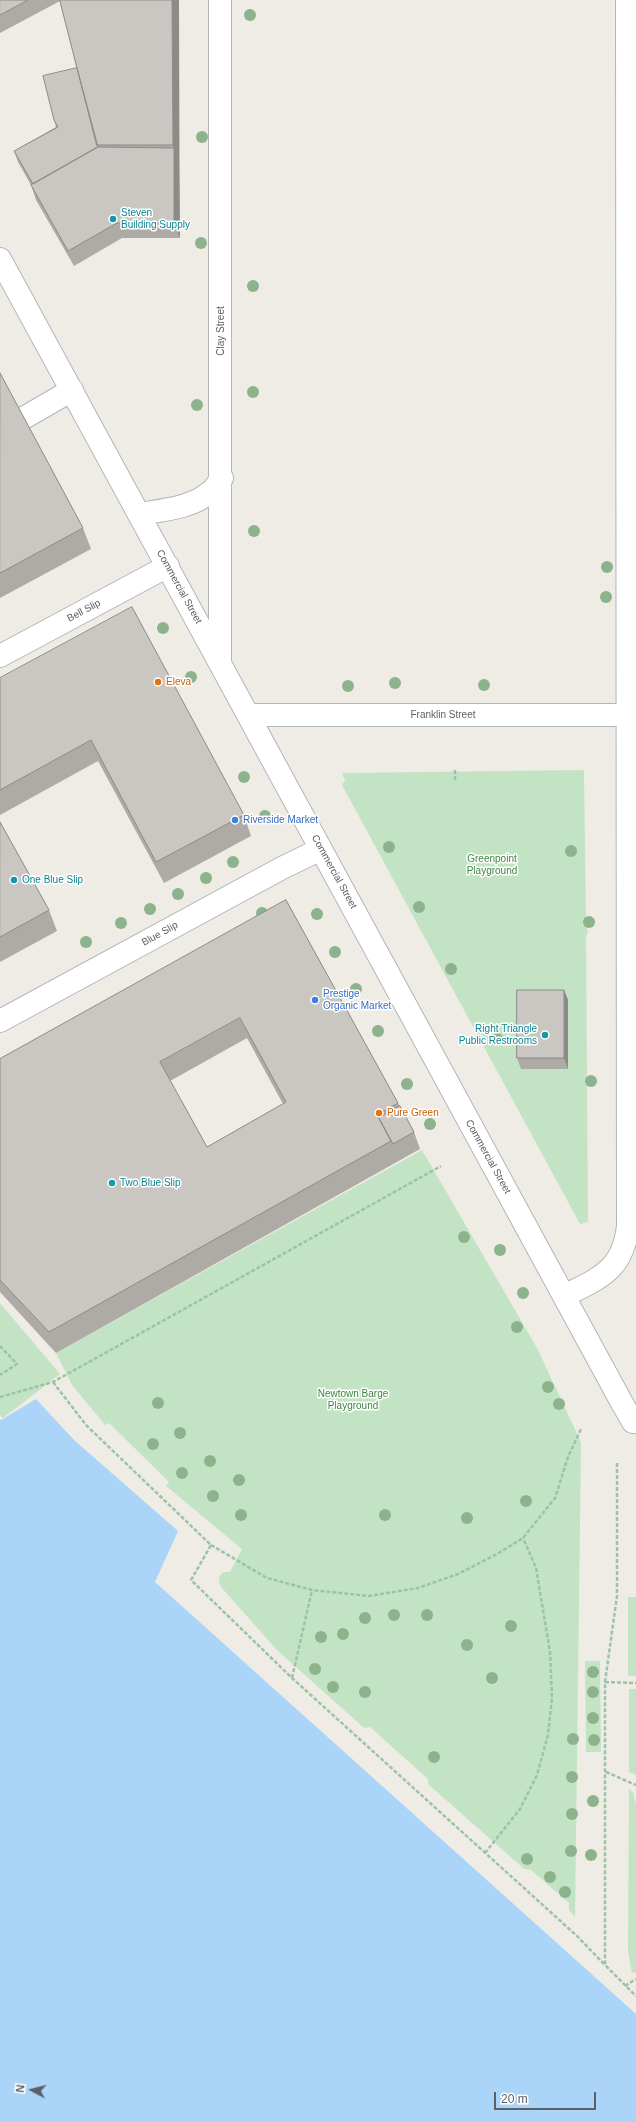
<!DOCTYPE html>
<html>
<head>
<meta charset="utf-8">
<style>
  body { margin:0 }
  #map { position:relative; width:636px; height:2122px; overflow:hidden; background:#eeece5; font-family:Arial,sans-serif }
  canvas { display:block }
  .north { position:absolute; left:12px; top:2070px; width:40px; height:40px; -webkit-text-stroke:3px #fff; paint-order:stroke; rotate:277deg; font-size:11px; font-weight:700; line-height:16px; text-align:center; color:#5d6064 }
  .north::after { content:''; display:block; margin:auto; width:14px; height:18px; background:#5d6064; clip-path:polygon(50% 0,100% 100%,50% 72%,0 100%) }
  .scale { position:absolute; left:494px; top:2092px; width:102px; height:18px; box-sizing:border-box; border:2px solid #5d6064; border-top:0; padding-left:5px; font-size:12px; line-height:14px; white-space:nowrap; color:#5d6064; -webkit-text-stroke:3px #fff; paint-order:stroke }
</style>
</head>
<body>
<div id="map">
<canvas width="636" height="2122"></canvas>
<div class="north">N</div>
<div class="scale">20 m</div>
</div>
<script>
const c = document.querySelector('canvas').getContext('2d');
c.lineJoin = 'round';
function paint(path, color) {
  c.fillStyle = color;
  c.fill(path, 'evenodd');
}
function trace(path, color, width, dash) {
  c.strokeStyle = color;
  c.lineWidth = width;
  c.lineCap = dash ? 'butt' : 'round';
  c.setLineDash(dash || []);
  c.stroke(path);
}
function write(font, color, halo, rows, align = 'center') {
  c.font = font + ' Arial,sans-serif';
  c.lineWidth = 3;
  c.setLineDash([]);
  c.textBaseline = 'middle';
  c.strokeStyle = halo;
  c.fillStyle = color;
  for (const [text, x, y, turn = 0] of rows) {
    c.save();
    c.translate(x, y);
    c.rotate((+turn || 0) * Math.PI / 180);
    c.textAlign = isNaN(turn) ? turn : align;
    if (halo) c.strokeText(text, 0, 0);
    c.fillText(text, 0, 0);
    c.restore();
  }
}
paint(new Path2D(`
  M584,770L586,924L588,932L586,936L588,1222L580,1224L342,785L345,780L342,773Z
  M422,1150L537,1348L581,1442L575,1917L569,1910V1903L531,1870L524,1869L428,1784V1779L370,1727L364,1728L277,1650L221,1587C218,1580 218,1577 223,1572H230L242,1549L166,1486L169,1482L109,1423L105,1425L72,1385L56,1353Z
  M0,1303L60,1374L3,1418L0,1415Z
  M628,1597H636V1676H628Z
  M585,1661H600L601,1752H586Z
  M629,1689H636V1775L629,1772Z
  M629,1789L633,1792L636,1806V1972L632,1973L628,1951Z`), '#c3e4c4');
paint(new Path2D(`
  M36,1399L74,1440L178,1531L155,1582L636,2014V2122H0V1419L1,1420Z`), '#aad5f9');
const minor = new Path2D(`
  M0,259L622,1403L633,1422H636
  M22,419L72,390
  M139,514C163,510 192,508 210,492C215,489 218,482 222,478
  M0,656L168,566
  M220,661V0
  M250,715H636
  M0,1021L282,868L321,849
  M564,1296C600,1278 623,1270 628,1226L627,0`);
trace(minor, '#b2b5b9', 24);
trace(new Path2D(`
  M455,770V781
  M0,1346L17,1364L0,1375
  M53,1382L86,1425L211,1545L191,1580L292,1678L577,1936L605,1965
  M0,1397L53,1382L441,1166
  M617,1463V1596L605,1682V1965L636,1996
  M211,1545L267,1578L312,1590L369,1596L418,1588L458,1574L497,1554L523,1538L555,1498L568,1457L581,1429
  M292,1678L312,1590
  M605,1682L636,1683
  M606,1772L636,1785
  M485,1853L520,1809L537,1775L548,1735L552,1698L550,1652L536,1568L523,1538
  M625,1986L636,1979`), '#9cc2a7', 2.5, [4, 2]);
trace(minor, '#fff', 22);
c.fillStyle = '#8cb38b';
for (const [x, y] of [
  [250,15],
  [202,137],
  [201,243],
  [253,286],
  [253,392],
  [197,405],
  [254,531],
  [607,567],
  [606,597],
  [163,628],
  [191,677],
  [395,683],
  [484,685],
  [348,686],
  [244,777],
  [265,816],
  [389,847],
  [571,851],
  [233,862],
  [206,878],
  [178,894],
  [419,907],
  [150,909],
  [262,913],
  [317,914],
  [589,922],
  [121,923],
  [86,942],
  [335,952],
  [451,969],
  [356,989],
  [378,1031],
  [497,1039],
  [591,1081],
  [407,1084],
  [430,1124],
  [464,1237],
  [500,1250],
  [523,1293],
  [517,1327],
  [548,1387],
  [158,1403],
  [559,1404],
  [180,1433],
  [153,1444],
  [210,1461],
  [182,1473],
  [239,1480],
  [213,1496],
  [526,1501],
  [241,1515],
  [385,1515],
  [467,1518],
  [394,1615],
  [427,1615],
  [365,1618],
  [511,1626],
  [343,1634],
  [321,1637],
  [467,1645],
  [315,1669],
  [593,1672],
  [492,1678],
  [333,1687],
  [365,1692],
  [593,1692],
  [593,1718],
  [573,1739],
  [594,1740],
  [434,1757],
  [572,1777],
  [593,1801],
  [572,1814],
  [571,1851],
  [591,1855],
  [527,1859],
  [550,1877],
  [565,1892]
]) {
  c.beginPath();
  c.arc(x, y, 6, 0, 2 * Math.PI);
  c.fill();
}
paint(new Path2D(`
  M0,0H179L180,238H122L74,266L36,200L31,185L18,162L14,151L56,127L54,120L77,68L60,1L0,33Z
  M0,373L83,528L91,549L0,598Z
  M0,678L244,815L251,836L164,883L98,761L0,815Z
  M0,822L49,910L57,931L0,962Z
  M286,900L414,1132L420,1149L56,1353L0,1292V1059ZM247,1038L283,1104L207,1147L170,1081Z
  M564,990L568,1000V1069H521L517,1058Z`), '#aeaba7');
paint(new Path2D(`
  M172,0H179V162L173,145Z
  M174,148L179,162L180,238L174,223Z
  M564,990L568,1000V1069L564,1058Z`), '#8d8b88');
const building = new Path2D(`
  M0,0H28L0,15Z
  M60,0H172L173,145H97Z
  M77,68L98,147L33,184L14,151L58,127L54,120L43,76Z
  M98,147L174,148V223H117L68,251L31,185Z
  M0,373L83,528L0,573Z
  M132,607L244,815L156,862L91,740L0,790V678Z
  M0,822L49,910L0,937Z
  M286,900L398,1103L377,1115L391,1141L49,1332L0,1280V1059ZM240,1018L286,1102L207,1147L160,1062Z
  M517,990H564V1058H517Z
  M400,1106L414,1132L393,1144L379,1118Z`);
paint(building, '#cac7c2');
trace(building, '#8d8b88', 1);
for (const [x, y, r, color] of [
  [113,219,4,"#0f9aa8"],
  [158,682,4,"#e8710a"],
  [235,820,4,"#3f7fe0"],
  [14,880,4,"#0f9aa8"],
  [315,1000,4,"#3f7fe0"],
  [545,1035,4,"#0f9aa8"],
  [379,1113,4,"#e8710a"],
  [112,1183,4,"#0f9aa8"]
]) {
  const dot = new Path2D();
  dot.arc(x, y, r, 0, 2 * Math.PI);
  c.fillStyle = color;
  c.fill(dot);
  trace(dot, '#fff', 1.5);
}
write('10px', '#0d838f', '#fff', [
  ["Steven",121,213],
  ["Building Supply",121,225],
  ["One Blue Slip",22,880],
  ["Right Triangle",537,1029,"right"],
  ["Public Restrooms",537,1041,"right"],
  ["Two Blue Slip",120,1183]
], 'left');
write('10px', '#5d6064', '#fff', [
  ["Clay Street",221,331,-90],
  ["Commercial Street",179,587,61],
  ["Bell Slip",84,611,-28],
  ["Franklin Street",443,715],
  ["Commercial Street",334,872,61],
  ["Blue Slip",160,934,-29],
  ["Commercial Street",488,1157,61]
]);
write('10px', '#c56008', '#fff', [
  ["Eleva",166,682],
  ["Pure Green",387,1113]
], 'left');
write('10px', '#366cbe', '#fff', [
  ["Riverside Market",243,820],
  ["Prestige",323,994],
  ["Organic Market",323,1006]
], 'left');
write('10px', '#3c8441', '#fff', [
  ["Greenpoint",492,859],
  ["Playground",492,871],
  ["Newtown Barge",353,1394],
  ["Playground",353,1406]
]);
</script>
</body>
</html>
